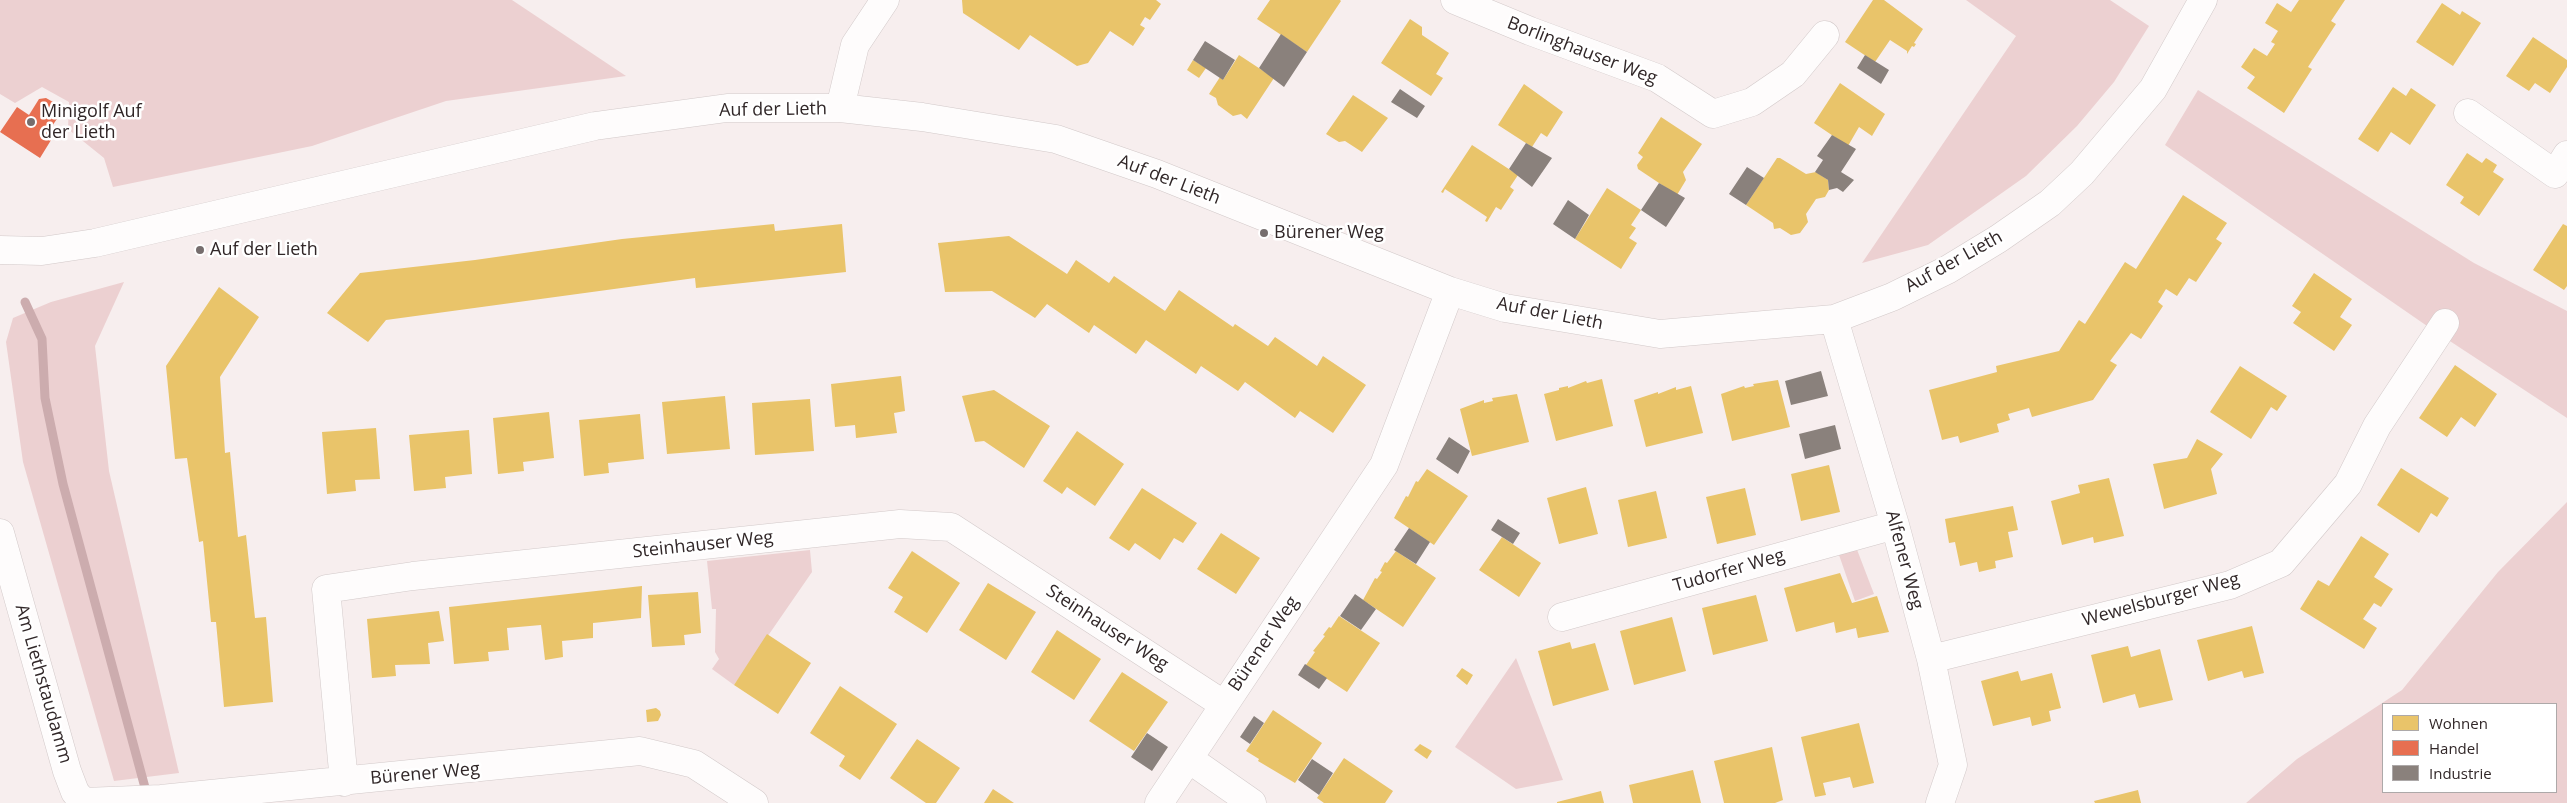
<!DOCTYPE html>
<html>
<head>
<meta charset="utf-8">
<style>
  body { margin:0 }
  #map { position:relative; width:2567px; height:803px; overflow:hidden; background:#f7eeee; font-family:"Open Sans",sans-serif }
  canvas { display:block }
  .legend { position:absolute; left:2382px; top:703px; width:175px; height:90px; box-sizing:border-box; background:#fff; border:1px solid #ada9a9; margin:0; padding:6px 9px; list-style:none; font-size:15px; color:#312728 }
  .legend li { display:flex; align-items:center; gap:10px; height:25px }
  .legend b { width:25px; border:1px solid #ada9a9 }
</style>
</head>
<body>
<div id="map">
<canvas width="2567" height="803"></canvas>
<ul class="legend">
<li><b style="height:14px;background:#e9c46a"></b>Wohnen</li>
<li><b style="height:14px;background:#e76f51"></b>Handel</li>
<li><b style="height:14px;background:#8a817c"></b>Industrie</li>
</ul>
</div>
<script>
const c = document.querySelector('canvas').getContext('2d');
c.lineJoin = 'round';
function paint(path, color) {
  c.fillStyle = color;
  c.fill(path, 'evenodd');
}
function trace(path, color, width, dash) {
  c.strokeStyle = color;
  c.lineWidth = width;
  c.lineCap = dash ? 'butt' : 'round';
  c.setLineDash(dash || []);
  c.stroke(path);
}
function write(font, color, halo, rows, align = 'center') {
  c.font = font + ' "Open Sans",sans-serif';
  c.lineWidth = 5;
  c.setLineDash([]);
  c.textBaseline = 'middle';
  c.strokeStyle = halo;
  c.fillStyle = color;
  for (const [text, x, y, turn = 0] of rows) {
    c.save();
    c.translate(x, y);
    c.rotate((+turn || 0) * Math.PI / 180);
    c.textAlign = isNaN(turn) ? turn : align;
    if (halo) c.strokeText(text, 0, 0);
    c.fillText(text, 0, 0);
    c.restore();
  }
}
paint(new Path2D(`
  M0,0H512L626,76L446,101L312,146L113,187L104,158L68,129L69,102L42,87L15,103L0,94Z
  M1966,0H2110L2149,26L2114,82L2077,126L2026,176L1928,245L1862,263L2016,36Z
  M2198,90L2474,263L2567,311V418L2430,328L2165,145Z
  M124,282L95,346L109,471L179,773L114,781L23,462L6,342L13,318L51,302Z
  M2567,502V803H2246L2297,759L2402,690L2498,572ZM2383,704H2556V792H2383Z
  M1856,547L1874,594L1855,601L1838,552Z
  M810,550L812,572L734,685L712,669L719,659L715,652L716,609H712L707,561Z
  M1516,658L1563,780L1516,789L1455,747Z`), '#ecd0d1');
paint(new Path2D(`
  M962,0H1156L1161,4L1150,20L1145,17L1140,25L1145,28L1133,46L1110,31L1088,63L1077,66L1030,35L1019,50L963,13Z
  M1270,0H1340L1341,1L1307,52L1257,19Z
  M1873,0H1884L1923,29L1914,43L1916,44L1914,47L1912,46L1907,54V51L1890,40L1875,62L1845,42Z
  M2299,0H2345L2331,21L2336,24L2308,67L2312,69L2284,113L2247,88L2255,77L2241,67L2254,48L2267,56L2275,44L2271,42L2278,31L2265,23L2277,3L2291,12Z
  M2442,3L2460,15L2462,11L2481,23L2453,66L2416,42Z
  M1410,19L1422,27V35L1449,53L1436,74L1443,78L1431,96L1381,63Z
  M2533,37L2567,60V67L2550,93L2535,83L2529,91L2506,76Z
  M1239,55L1274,78L1247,119L1241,114L1233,116L1218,105L1216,98L1209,94L1220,77L1223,80Z
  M1193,60L1206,68L1199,78L1187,70Z
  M1840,83L1885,114L1872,136L1859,127L1848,146L1814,123Z
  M1524,84L1563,112L1547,137L1541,133L1532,147L1498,125Z
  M2393,87L2406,96L2411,88L2436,105L2410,145L2391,132L2378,152L2358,139Z
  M1353,95L1388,118L1362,152L1345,141L1339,142L1326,134Z
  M1661,117L1702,144L1683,172L1686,180L1677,195L1638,169L1637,165L1643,157L1638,153Z
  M1472,145L1518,175L1510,187L1514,190L1501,210L1496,207L1487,222L1485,221L1487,217L1445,189L1443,193L1441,192Z
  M2467,153L2482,163L2486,158L2497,165L2493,172L2504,179L2479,216L2460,203L2464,197L2446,185Z
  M1777,158H1780L1806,174L1816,172L1828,180L1829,190L1825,197L1816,199L1806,214L1808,222L1800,233L1791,235L1780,228L1774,229L1773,223L1746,205Z
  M1607,188L1641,210L1631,225L1636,228L1629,238L1637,243L1621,269L1575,239Z
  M2183,195L2227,223L2216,239L2222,243L2196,282L2189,278L2177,296L2166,289L2158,302L2163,306L2141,339L2131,333L2110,361L2117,365L2093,400L2032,417L2029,408L2008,414L2010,420L1997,424L1999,432L1960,443L1958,436L1942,440L1929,390L1997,372L1996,366L2059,351L2079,320L2085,324L2125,262L2136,269Z
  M774,224L775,231L842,224L846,272L696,288L695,278L386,320L368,342L327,313L360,273L475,260L622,239Z
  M2563,224L2567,226V286L2564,290L2533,270Z
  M1009,236L1067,274L1076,260L1109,283L1114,276L1165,311L1179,290L1233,327L1235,324L1268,346L1275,337L1317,366L1323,356L1366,385L1333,433L1300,411L1295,418L1245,382L1238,391L1201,366L1196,374L1146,340L1136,354L1094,325L1089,333L1047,304L1035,318L992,291L945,292L938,243Z
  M2314,273L2352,299L2340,317L2352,325L2334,351L2293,323L2301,312L2292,306Z
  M219,287L259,317L220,377L225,453L230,452L238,537L246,535L255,618L266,617L273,702L224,707L216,622H211L203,541L199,542L187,458L175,459L166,366Z
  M2455,365L2497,394L2475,427L2461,417L2447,437L2419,418Z
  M2240,366L2287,396L2277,411L2271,407L2251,439L2210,412Z
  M901,376L905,411L894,413L897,433L856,438L855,425L835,427L831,384Z
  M1602,379L1613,426L1556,441L1544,394L1559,390V388L1568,386V388L1586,381L1587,383Z
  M1778,380L1790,427L1732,441L1721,394L1744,386L1745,388L1754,386L1753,384Z
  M1691,386L1703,433L1646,447L1634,400L1658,392V394L1676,387V390Z
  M994,390L1050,426L1024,468L984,441L975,442L962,396Z
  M1517,394L1529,442L1472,456L1460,409L1484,400V403L1493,401L1492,398Z
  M725,396L730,449L667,454L662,402Z
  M810,399L814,451L755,455L752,403Z
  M549,412L554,458L523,462L524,471L498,474L493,418Z
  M640,414L644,459L608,463L609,473L584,476L579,420Z
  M376,428L380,479L355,480L356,491L327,494L322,432Z
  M469,430L472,474L445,477L446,488L414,491L409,435Z
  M1077,431L1124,464L1095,506L1067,487L1062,494L1043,481Z
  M2197,439L2223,454L2211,469L2217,494L2164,509L2153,464L2187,458Z
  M1829,465L1840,512L1801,521L1791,474Z
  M2401,468L2449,498L2437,517L2431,513L2419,533L2377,505Z
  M1427,469L1468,496L1434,545L1394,518L1406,496L1408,497L1416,481L1418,482Z
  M2109,478L2124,536L2094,543L2093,537L2062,545L2051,501L2080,493L2078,485Z
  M1586,487L1598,534L1559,544L1547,498Z
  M1142,488L1197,523L1183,543L1174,538L1160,560L1135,543L1129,551L1109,538Z
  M1745,488L1756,535L1717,544L1706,497Z
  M1656,491L1667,538L1628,547L1618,500Z
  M2013,506L2018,530L2008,532L2013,557L1995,561L1996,568L1979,572L1977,562L1960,566L1955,542L1949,543L1945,519Z
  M1221,533L1260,558L1236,594L1197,569Z
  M2361,536L2389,554L2374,577L2393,589L2381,607L2374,603L2363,619L2377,628L2364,649L2300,609L2318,580L2329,586Z
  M1502,537L1541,563L1519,597L1479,570Z
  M912,551L960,583L927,633L894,612L903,597L888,588Z
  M1396,551L1436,578L1403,627L1363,600L1375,578L1377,579L1382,572L1380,571L1385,562L1387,563Z
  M1840,573L1852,603L1877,596L1889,632L1858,638L1856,628L1836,633L1834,622L1796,632L1784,588Z
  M988,583L1036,612L1006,660L959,630Z
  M642,586L641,618L593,623V638L562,641L563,657L545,660L541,625L507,628L509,650L488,652L489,661L454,664L449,607Z
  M698,592L701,633L684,635L685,645L652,647L648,595Z
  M1756,595L1768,641L1713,655L1702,608Z
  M439,611L444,641L428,643L430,664L395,665L396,676L372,678L367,619Z
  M1339,616L1380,643L1347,692L1306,665L1315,652L1313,651L1325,636L1323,635L1329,627L1331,628Z
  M1672,617L1686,671L1634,685L1620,631Z
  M2252,626L2264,673L2244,678L2242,671L2208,681L2197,640Z
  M1057,630L1101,659L1074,700L1031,672Z
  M767,634L811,663L778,714L734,685Z
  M1570,642L1572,649L1595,643L1609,690L1553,706L1538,651Z
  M2128,646L2131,657L2160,649L2173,700L2139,708L2135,694L2103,703L2091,655Z
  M1462,668L1473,675L1467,685L1456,676Z
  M2018,671L2021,681L2052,673L2061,708L2049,711L2051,721L2032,726L2030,717L1993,726L1981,681Z
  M1122,672L1168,702L1134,751L1089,721Z
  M840,686L897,724L860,780L839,766L845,756L810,733Z
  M656,708L660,711L661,715L658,721L647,722L646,710Z
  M1273,710L1322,743L1295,783L1258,761L1259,759L1246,751Z
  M1859,723L1874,783L1853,788L1850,777L1823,783L1826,795L1815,797L1801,737Z
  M917,739L960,768L936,803H926L890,778Z
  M1420,744L1432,751L1427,759L1414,750Z
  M1772,747L1783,800L1775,803H1724L1714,761Z
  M1344,758L1393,791L1385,803H1324L1317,798Z
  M1693,770L1701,803H1633L1629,785Z
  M993,789L1014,803H984Z
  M2138,790L2141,803H2095L2094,801Z
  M1601,791L1604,803H1557V802Z`), '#e9c46a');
paint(new Path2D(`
  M46,98L60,106L61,113L50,129L56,132L40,158L0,132L17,107L29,115L39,99Z`), '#e76f51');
paint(new Path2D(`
  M1281,34L1307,52L1284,87L1259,68Z
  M1205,41L1235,60L1223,80L1193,60Z
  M1865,55L1889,70L1881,84L1857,68Z
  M1400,89L1425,106L1417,118L1391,102Z
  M1832,135L1856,149L1841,172L1854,180L1843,192L1837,188L1829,190L1828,180L1815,172L1823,160L1817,156Z
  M1526,143L1552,158L1532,187L1509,169Z
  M1747,167L1764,178L1746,205L1729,194Z
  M1659,183L1685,198L1666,227L1641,210Z
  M1568,200L1589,215L1575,239L1553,224Z
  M1821,371L1828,396L1791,405L1785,381Z
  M1835,425L1841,449L1805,459L1799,434Z
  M1449,437L1470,451L1458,474L1436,459Z
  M1498,519L1520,533L1513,544L1491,530Z
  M1409,528L1430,542L1416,564L1394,550Z
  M1355,594L1376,609L1361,630L1340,616Z
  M1305,664L1327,678L1319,689L1298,675Z
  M1254,716L1264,723L1250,744L1240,737Z
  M1147,733L1168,747L1152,771L1131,757Z
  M1312,759L1333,773L1319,795L1298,780Z`), '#8a817c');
trace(new Path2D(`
  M25,302L42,339L45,398L63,484L147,795`), '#ccacae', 9);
const minor = new Path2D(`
  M1455,0L1530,31L1657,78L1713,114L1752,102L1793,74L1825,35
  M840,108L855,45L885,0
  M2468,113L2555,174L2567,155
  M0,250L42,251L95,243L595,126L727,108H840L922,117L1056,139L1157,174L1450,291L1505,308L1660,334L1834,319L1892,297L1947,270L1998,239L2050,203L2082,173L2153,89L2203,0
  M1834,319L1895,525L1931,659L1953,765L1940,803
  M0,533L67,771L75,792L84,803
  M1562,617L1895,525
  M1931,659L2230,585L2281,563L2348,484L2377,426L2445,323
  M1189,759L1252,803
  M344,782L326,589L413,576L900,524L951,527L1223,704
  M84,802L161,799L640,751L694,764L754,803
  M1159,803L1384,465L1450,291`);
trace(minor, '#d2c9c9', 29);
trace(minor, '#fefcfc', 28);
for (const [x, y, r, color] of [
  [31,122,5,"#766d6d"],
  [1264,233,5,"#766d6d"],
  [200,250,5,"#766d6d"]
]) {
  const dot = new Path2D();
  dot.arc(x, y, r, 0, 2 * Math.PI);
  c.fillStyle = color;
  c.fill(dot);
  trace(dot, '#fff', 2);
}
write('18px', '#312728', '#fff', [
  ["Borlinghauser Weg",1582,51,21],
  ["Auf der Lieth",773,110,-1],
  ["Auf der Lieth",1169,180,21],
  ["Auf der Lieth",1954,262,-29],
  ["Auf der Lieth",1550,314,11],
  ["Steinhauser Weg",703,545,-6],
  ["Alfener Weg",1904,560,75],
  ["Tudorfer Weg",1729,571,-16],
  ["Wewelsburger Weg",2161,600,-15],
  ["Steinhauser Weg",1107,628,33],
  ["Bürener Weg",1264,644,-56],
  ["Am Liethstaudamm",43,684,74],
  ["Bürener Weg",425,774,-5]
]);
write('18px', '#312728', '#fff', [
  ["Minigolf Auf",41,112],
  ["der Lieth",41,133],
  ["Bürener Weg",1274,233],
  ["Auf der Lieth",210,250]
], 'left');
</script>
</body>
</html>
